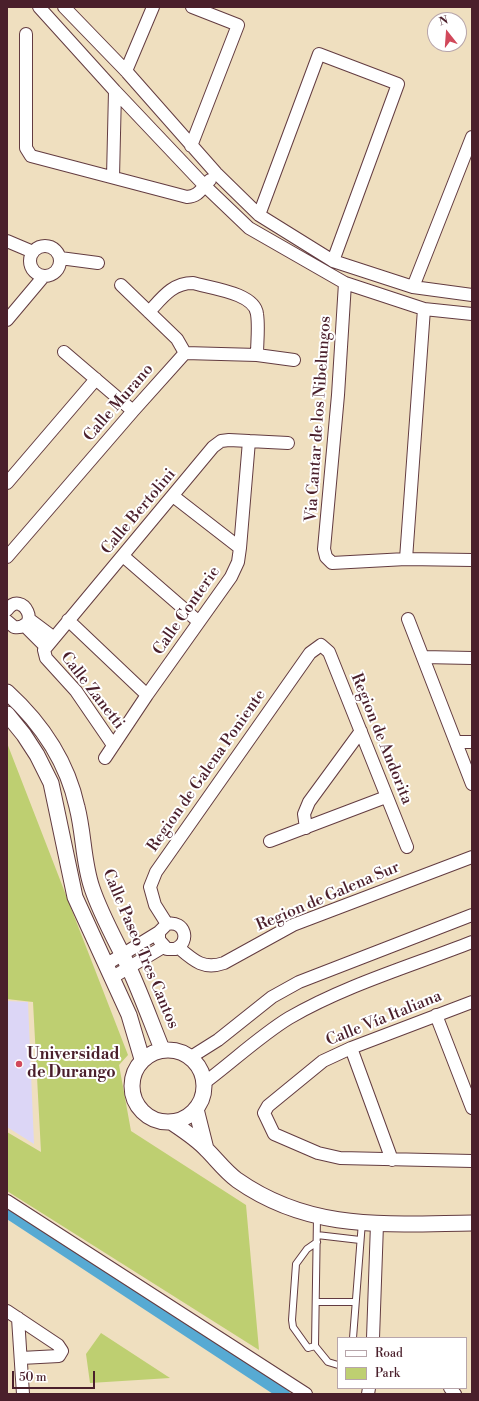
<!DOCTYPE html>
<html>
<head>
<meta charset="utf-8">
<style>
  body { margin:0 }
  #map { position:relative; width:479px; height:1401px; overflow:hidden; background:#efdfbf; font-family:"Libre Bodoni",serif }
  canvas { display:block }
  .frame { position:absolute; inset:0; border:8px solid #4a1f2b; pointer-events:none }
  .legend { position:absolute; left:337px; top:1337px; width:130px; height:52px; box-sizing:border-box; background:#fff; border:1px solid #b7a5aa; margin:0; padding:5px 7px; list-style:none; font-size:12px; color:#4a1f2b }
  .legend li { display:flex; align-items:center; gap:8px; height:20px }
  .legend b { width:20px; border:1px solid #b7a5aa }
  .north { position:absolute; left:427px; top:12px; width:40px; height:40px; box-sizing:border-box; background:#fff; border:1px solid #b7a5aa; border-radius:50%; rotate:343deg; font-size:11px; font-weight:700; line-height:16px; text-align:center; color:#4a1f2b }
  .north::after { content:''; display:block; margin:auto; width:14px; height:18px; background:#d1495b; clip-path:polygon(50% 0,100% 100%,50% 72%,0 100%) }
  .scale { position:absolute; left:12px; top:1371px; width:83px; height:18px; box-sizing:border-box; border:2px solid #4a1f2b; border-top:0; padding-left:5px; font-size:12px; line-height:14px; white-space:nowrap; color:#4a1f2b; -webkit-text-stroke:3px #fff; paint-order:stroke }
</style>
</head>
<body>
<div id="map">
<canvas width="479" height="1401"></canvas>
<div class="frame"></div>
<ul class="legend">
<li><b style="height:5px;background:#fff"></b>Road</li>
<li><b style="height:11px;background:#becf71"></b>Park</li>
</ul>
<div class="north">N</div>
<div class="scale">50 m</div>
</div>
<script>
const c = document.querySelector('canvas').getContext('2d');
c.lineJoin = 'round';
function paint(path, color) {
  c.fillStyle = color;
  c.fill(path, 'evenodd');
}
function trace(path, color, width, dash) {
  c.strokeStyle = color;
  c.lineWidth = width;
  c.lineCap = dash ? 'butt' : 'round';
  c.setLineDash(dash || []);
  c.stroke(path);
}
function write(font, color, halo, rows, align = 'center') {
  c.font = font + ' "Libre Bodoni",serif';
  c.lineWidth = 4;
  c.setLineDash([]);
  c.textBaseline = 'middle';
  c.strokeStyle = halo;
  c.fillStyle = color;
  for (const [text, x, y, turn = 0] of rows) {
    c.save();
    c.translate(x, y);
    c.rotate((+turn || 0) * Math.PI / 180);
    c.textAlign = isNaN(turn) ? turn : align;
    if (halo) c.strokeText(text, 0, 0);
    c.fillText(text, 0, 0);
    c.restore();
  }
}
paint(new Path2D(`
  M7,1001L28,1002L34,1144L7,1127Z`), '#dcd6f6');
paint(new Path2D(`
  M7,743L128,1055L119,1065L131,1131L246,1205L259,1350L7,1191V1132L41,1152L33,1002L7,999Z
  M101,1333L170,1378L90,1383L86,1354Z`), '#becf71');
trace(new Path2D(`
  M7,1212L284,1394`), '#57aad3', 12);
const service = new Path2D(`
  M317,1235L360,1240
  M317,1242L307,1249L296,1264L292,1320L293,1327L308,1348L315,1346L317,1217
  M316,1302H355
  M353,1338L362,1222
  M315,1346L328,1362L338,1365`);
const minor = new Path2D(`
  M39,7L115,91L204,185L249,228L345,283L424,309L472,314
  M64,7L126,71L216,173L259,215L333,261L413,287L472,295
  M26,34V148L31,156L187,197C200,196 201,188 210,180
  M126,71L153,7
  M191,146L238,25L192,7
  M113,177L115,91
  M259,215L319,54L398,84L333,261
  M7,241L33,252
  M30 261a15 15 0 1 1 30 0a15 15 0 1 1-30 0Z
  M60,258L98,263
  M345,283L338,395L324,549L326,557L332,563L406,559L472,560
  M121,285L177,339L185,353
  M413,287L472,137
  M149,312C162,298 172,283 193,283C210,288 255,293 257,314C259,327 257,342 257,355
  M7,320L44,276
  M64,352L133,411
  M7,483L96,379
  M173,496L240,548
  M123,556L199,622
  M7,557L133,411L185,353L257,355L294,360
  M406,559L424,309
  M7,610C23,588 43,630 14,627L7,621
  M29,619L53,637
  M408,619L472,784
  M68,620L147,695
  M24,625L46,647
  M423,657L472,658
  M456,742H472
  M113,745L76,691L46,658L44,650L213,447L221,441L229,440L288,443
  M105,758L147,695L231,577L238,562L240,548L249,441
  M306,828L304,814L309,802L361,731
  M270,841L386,797
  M167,924L155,905L150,887L156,872L310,653L321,645L329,652L407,847
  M179,948C194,961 204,970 224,963L293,925L472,857
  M107,964L159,932L167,924C185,920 191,942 175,949H167L159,940V932
  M113,977L163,947
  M472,1002L351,1048L323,1061L268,1106L264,1113L274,1134L318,1153L340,1158L472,1161
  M436,1015L472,1108
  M351,1048L392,1160
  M191,1057L218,1040L272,997L299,982L472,915
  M204,1083C231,1063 261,1035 289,1018C346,985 411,966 472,942
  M7,1201L306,1394
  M7,1311L58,1345L62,1351L59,1356L21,1358
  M18,1318L23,1394
  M373,1338L377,1224
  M450,1388L455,1394
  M368,1394L369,1388`);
const tertiary = new Path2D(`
  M7,692C41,723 67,761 77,807C84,834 83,862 92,888C101,915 116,941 129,968C141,994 151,1022 162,1049
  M7,714L24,735L37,755L51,783L75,897L129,1015L142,1059
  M132 1086a36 36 0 1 1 72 0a36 36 0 1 1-72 0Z
  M196,1109L206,1149
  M171,1122C183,1130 197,1139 207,1150C217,1160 225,1171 237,1180C311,1232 387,1224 472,1223`);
trace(service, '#633c41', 8);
trace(minor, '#633c41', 14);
trace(tertiary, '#633c41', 17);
trace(service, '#fff', 6);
trace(minor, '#fff', 12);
trace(tertiary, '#fff', 15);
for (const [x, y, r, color] of [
  [19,1064,4,"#d1495b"]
]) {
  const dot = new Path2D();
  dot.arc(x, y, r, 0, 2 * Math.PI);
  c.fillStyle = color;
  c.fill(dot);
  trace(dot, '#fff', 1.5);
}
write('16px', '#4a1f2b', '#fff', [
  ["Calle Murano",119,403,-49],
  ["Via Cantar de los Nibelungos",319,419,-86],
  ["Calle Bertolini",139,512,-50],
  ["Calle Conterie",187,611,-55],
  ["Calle Zanetti",92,691,52],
  ["Region de Andorita",381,739,68],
  ["Region de Galena Poniente",207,771,-55],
  ["Region de Galena Sur",328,897,-23],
  ["Calle Paseo Tres Cantos",140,949,67],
  ["Calle Vía Italiana",384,1019,-22]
]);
write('bold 16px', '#4a1f2b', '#fff', [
  ["Universidad",27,1055],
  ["de Durango",27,1073]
], 'left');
</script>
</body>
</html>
